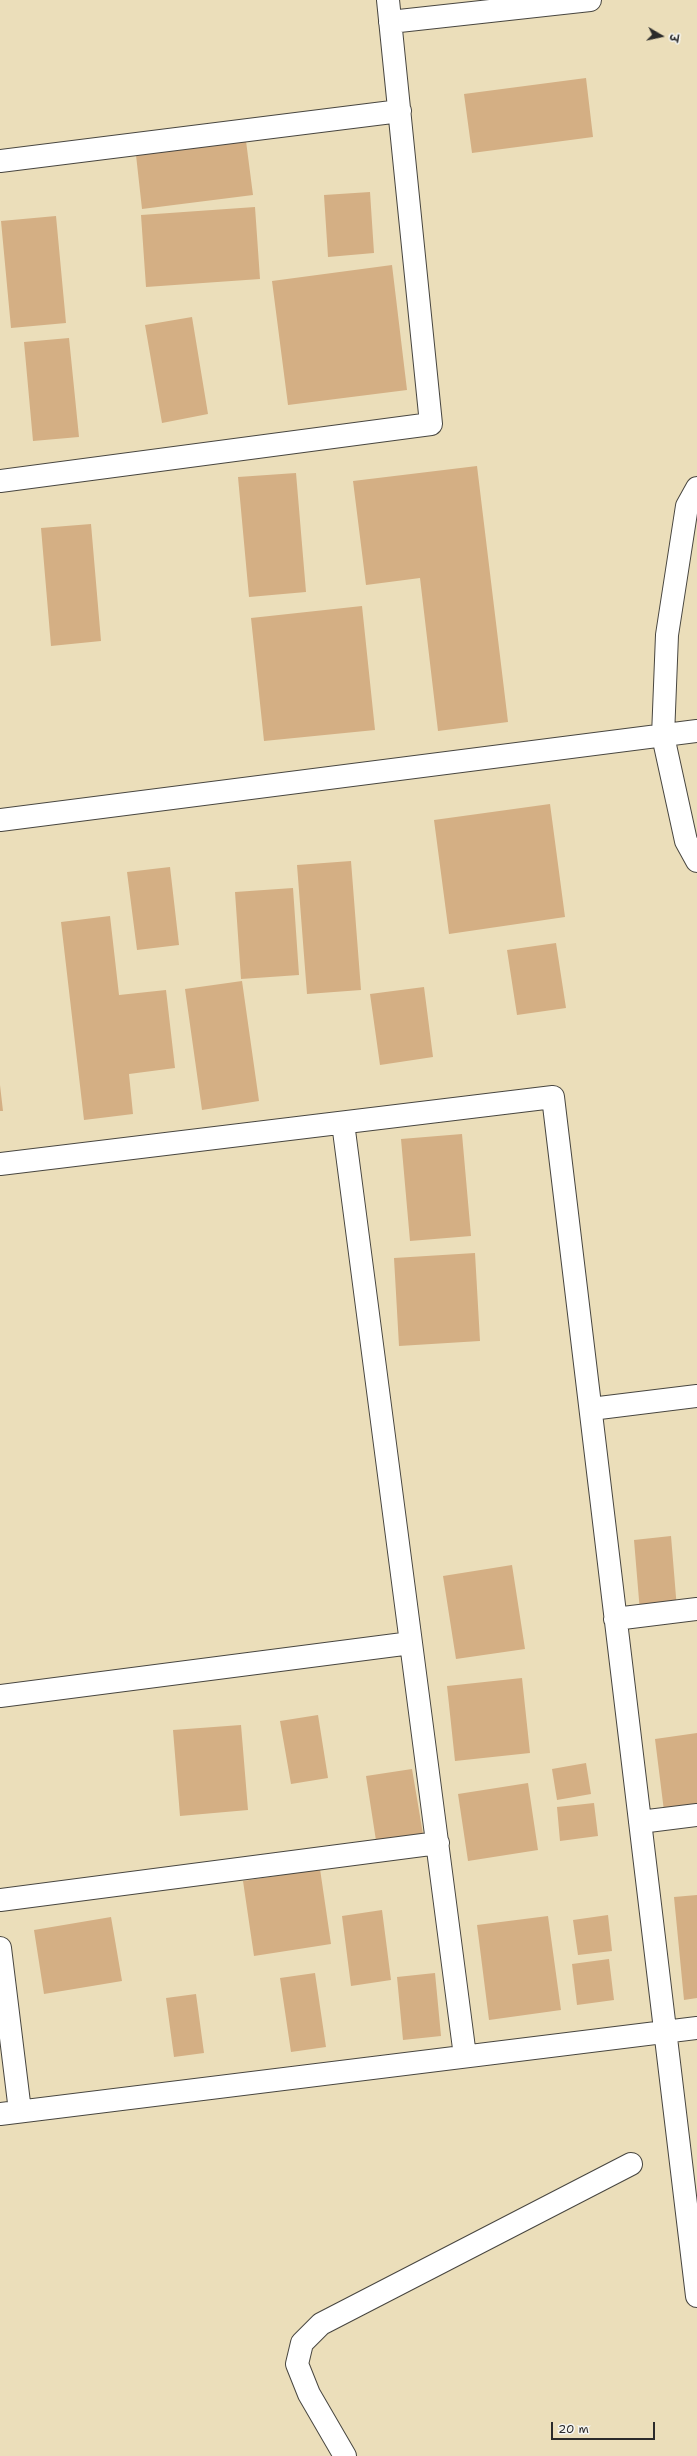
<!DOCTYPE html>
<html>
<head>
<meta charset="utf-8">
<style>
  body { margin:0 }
  #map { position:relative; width:697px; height:2456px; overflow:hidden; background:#ebdeba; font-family:"Shantell Sans","Playpen Sans Deva",sans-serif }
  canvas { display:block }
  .north { position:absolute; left:641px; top:16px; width:40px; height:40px; -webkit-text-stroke:3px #f6f6f2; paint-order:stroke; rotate:99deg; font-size:11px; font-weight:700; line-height:16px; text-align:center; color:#2b2b2b }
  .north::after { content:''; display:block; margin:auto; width:14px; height:18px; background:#2b2b2b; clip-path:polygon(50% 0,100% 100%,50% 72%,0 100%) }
  .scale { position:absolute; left:551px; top:2422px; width:104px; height:18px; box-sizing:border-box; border:2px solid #2b2b2b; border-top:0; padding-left:5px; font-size:12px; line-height:14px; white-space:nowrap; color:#2b2b2b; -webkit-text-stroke:3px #f6f6f2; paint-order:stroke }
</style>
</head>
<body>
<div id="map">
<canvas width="697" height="2456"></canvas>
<div class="north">उ</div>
<div class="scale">20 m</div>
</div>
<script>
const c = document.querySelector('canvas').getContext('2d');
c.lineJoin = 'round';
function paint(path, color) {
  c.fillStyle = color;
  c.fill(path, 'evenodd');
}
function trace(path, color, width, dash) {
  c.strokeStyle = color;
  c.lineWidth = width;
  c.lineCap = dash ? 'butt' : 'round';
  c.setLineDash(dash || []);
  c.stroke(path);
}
paint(new Path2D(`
  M586,78L593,137L472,153L464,94Z
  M246,141L253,195L142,209L136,155Z
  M370,192L374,253L328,257L324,195Z
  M255,207L260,279L146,287L141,215Z
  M56,216L66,323L11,328L1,221Z
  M392,265L407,390L288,405L272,281Z
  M192,317L208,414L162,423L145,325Z
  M69,338L79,437L33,441L24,342Z
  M477,466L508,722L438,731L420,578L366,585L353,481Z
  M296,473L306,592L249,597L238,477Z
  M91,524L101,641L51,646L41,528Z
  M362,606L375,730L264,741L251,618Z
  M550,804L565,917L449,934L434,820Z
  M351,861L361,990L307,994L297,865Z
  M170,867L179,945L137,950L127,872Z
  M293,888L299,975L241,979L235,892Z
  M110,916L119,995L166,990L175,1068L129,1074L133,1114L84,1120L61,922Z
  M556,943L566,1008L517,1015L507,950Z
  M242,981L259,1101L202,1110L185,989Z
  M424,987L433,1057L380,1065L370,994Z
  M0,1085L3,1111H0Z
  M462,1134L471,1236L410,1241L401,1139Z
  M475,1253L480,1341L399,1346L394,1258Z
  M671,1536L677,1609L640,1612L634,1540Z
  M512,1565L525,1649L456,1659L443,1576Z
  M522,1678L530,1753L455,1761L447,1686Z
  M318,1715L328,1778L291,1784L280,1721Z
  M241,1725L248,1810L180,1816L173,1730Z
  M697,1733V1806L664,1811L655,1739Z
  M586,1763L591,1794L557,1800L552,1769Z
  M412,1769L424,1840L377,1847L366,1776Z
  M528,1783L538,1850L468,1861L458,1794Z
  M594,1803L598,1836L560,1841L557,1807Z
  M320,1869L331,1944L254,1956L243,1881Z
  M697,1895V1998L684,2000L674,1897Z
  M382,1910L391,1980L351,1986L342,1916Z
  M608,1915L612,1951L578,1955L573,1920Z
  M548,1916L561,2010L489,2020L477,1925Z
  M111,1917L122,1981L44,1994L34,1930Z
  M609,1959L614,2000L577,2005L572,1964Z
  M315,1973L326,2047L291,2052L280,1978Z
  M435,1973L441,2036L403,2040L397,1977Z
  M196,1994L204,2053L174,2057L166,1998Z`), '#d4af84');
const minor = new Path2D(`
  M390,22L590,0
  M0,161L400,111
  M0,481L431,424L388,0
  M697,488L687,506L667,635L663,736L686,841L697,861
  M0,820L697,731
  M343,1123L465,2056
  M0,1164L553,1097L697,2296
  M591,1409L697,1396
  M615,1619L697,1609
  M0,1696L411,1643
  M640,1822L697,1815
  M0,1900L438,1843
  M0,1948L20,2111
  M0,2114L697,2028
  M345,2456L309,2394L297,2364L302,2343L321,2324L631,2164`);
trace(minor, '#484640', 24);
trace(minor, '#fff', 22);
</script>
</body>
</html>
